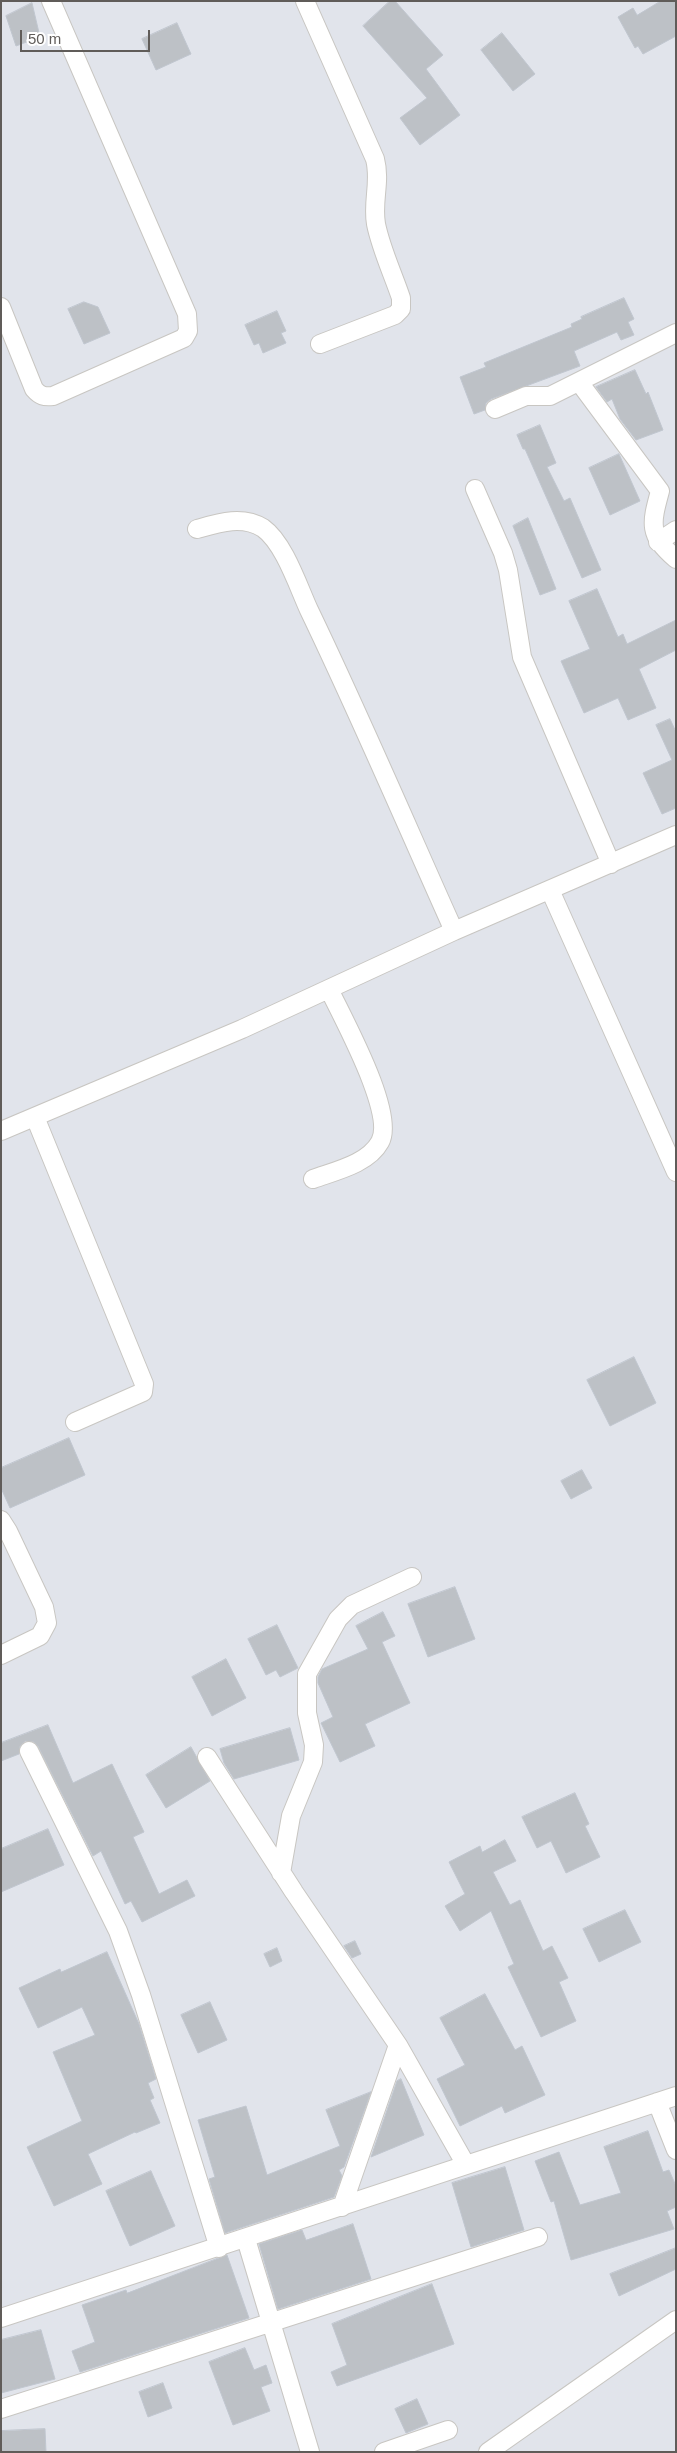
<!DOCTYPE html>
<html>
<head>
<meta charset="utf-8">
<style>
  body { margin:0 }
  #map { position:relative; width:677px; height:2453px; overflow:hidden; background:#e1e4eb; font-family:Helvetica,sans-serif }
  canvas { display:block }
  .frame { position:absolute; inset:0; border:2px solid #605c59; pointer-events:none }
  .scale { position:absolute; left:20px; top:30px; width:130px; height:22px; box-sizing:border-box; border:2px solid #605c59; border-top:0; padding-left:6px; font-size:15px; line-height:18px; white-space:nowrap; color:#605c59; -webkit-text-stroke:4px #fff; paint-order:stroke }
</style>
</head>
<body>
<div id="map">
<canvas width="677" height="2453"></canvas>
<div class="frame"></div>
<div class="scale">50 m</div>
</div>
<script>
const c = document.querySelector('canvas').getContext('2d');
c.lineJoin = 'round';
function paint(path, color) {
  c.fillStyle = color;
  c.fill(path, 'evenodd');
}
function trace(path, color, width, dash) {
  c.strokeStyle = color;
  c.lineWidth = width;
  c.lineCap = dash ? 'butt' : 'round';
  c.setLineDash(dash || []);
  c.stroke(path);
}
const building = new Path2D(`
  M390,1H395L443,55L426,69L460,115L420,145L400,118L427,98L363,26Z
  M661,1H676V36L643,54L638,46L635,48L618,17L633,8L637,15Z
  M32,3L40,37L16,46L6,16Z
  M177,23L191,54L156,70L142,39Z
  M502,33L535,74L513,91L481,50Z
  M624,298L634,319L628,322L634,335L621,340L617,332L574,351L580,366L491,399L486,403L485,410L474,414L460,377L486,367L484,363L572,327L571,324L582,319L581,317Z
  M84,302L98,307L110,333L84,344L68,309Z
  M277,311L286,331L281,333L286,343L263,353L259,343L254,345L245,325Z
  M635,370L646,394L648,392L663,430L636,440L620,419L612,399L607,402L596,387Z
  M540,425L556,463L547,467L564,501L570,498L601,570L582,578L525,449H523L517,435Z
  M619,454L640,501L610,515L589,468Z
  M528,518L556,589L540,595L513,526Z
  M597,589L618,637L623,634L627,644L676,620V650L639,669L656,708L628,720L618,698L584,713L561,661L590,649L569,601Z
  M670,719L676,732V808L662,814L643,773L672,760L656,725Z
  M634,1357L656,1403L610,1426L587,1380Z
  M69,1438L85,1475L10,1508L1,1488V1468Z
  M582,1470L592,1488L571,1499L561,1481Z
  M455,1587L475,1639L428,1657L408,1604Z
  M383,1612L395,1636L382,1642L410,1703L365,1724L375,1746L340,1762L321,1723L333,1717L318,1683V1677L322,1669L368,1649L356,1626Z
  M277,1625L298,1668L280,1677L276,1670L266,1675L248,1639Z
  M226,1659L246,1698L212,1716L192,1677Z
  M48,1725L73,1783L112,1764L144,1832L133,1837L159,1894L187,1880L195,1896L142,1922L131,1901L125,1904L101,1851L93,1856L38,1746L34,1742L25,1741L20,1746L19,1754L1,1761V1743Z
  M290,1728L299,1760L234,1779L224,1763L220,1749Z
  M191,1747L210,1781L166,1808L146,1775Z
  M575,1793L589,1824L585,1826L600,1857L566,1873L551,1841L537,1848L522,1817Z
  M48,1829L64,1865L1,1892V1849Z
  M505,1840L516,1861L493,1872L510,1905L520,1900L543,1951L552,1946L568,1978L559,1982L576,2021L541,2037L508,1967L514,1964L491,1911L460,1931L445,1906L465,1894L449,1862L480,1846L482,1852Z
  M625,1910L641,1942L599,1962L583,1929Z
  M355,1941L361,1954L352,1958L344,1946Z
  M277,1948L282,1961L270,1967L264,1954Z
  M107,1952L139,2024L156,2079L148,2083L154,2098L150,2100L160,2123L136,2133L135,2132L88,2154L102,2184L54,2206L27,2147L82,2121L53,2052L95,2035L82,2007L38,2028L19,1988L60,1969L61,1972Z
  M485,1994L515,2050L522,2046L545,2095L505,2113L502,2106L460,2126L437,2079L465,2065L440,2018Z
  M210,2002L227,2040L198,2053L181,2015Z
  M401,2079L424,2135L371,2157L397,2081Z
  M371,2092L344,2167L339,2170L342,2176L334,2197L225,2233L209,2179L215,2177L198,2120L246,2106L267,2175L340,2146L326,2110Z
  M648,2131L663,2172L669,2170L676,2186V2207L667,2211L674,2229L571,2260L554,2201L551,2202L535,2161L559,2152L580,2205L621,2193L604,2147Z
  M505,2167L524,2230L471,2247L452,2183Z
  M151,2171L175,2226L130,2246L106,2191Z
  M353,2224L371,2279L278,2309L259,2244L302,2230L306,2240Z
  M676,2248V2269L619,2296L610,2274Z
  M227,2255L249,2318L80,2372L72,2351L95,2342L82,2305L126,2290L127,2293Z
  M432,2284L454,2344L337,2386L331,2372L347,2365L332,2324Z
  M41,2330L55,2379L1,2393V2340Z
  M245,2348L254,2370L266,2365L272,2383L261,2387L270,2411L233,2425L209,2362Z
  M163,2383L172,2408L148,2417L139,2392Z
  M417,2399L428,2424L406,2433L395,2409Z
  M45,2429L46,2452H1V2431Z`);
paint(building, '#bdc1c6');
trace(building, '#c0c6cf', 1);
const minor = new Path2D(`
  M305,1L375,159C381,182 372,201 376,224C381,249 393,274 401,298V309L395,315L320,344
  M1,307L34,389C40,396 44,397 53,396L184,338L188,331L187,314L51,1
  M579,382L660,491C651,524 648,535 676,559
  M495,409L526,396H550L676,333
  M475,489L503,553L508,570L522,657L611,864
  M197,529C218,523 242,515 263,528C284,543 298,586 309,610C360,716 406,824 454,931
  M658,542L676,530
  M550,890L676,1172
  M35,1117L144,1384L143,1392L75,1422
  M1,1131L242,1029L454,931L676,835
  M313,1179C335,1171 368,1164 380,1142C396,1114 343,1019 329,989
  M1,1520L8,1531L44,1607L47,1623L40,1636L1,1655
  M29,1751L118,1931L141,1995L219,2248
  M207,1757L294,1892L398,2045L466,2165
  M281,1873L291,1816L313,1762L314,1745L307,1713V1674L338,1619L352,1605L412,1577
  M657,2102L676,2150
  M342,2207L398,2045
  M246,2239L310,2452
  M1,2318L676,2096
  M1,2409L538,2237
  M384,2452L448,2430
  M488,2452L676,2320`);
trace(minor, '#c8c6c2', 20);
trace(minor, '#fff', 18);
</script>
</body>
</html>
